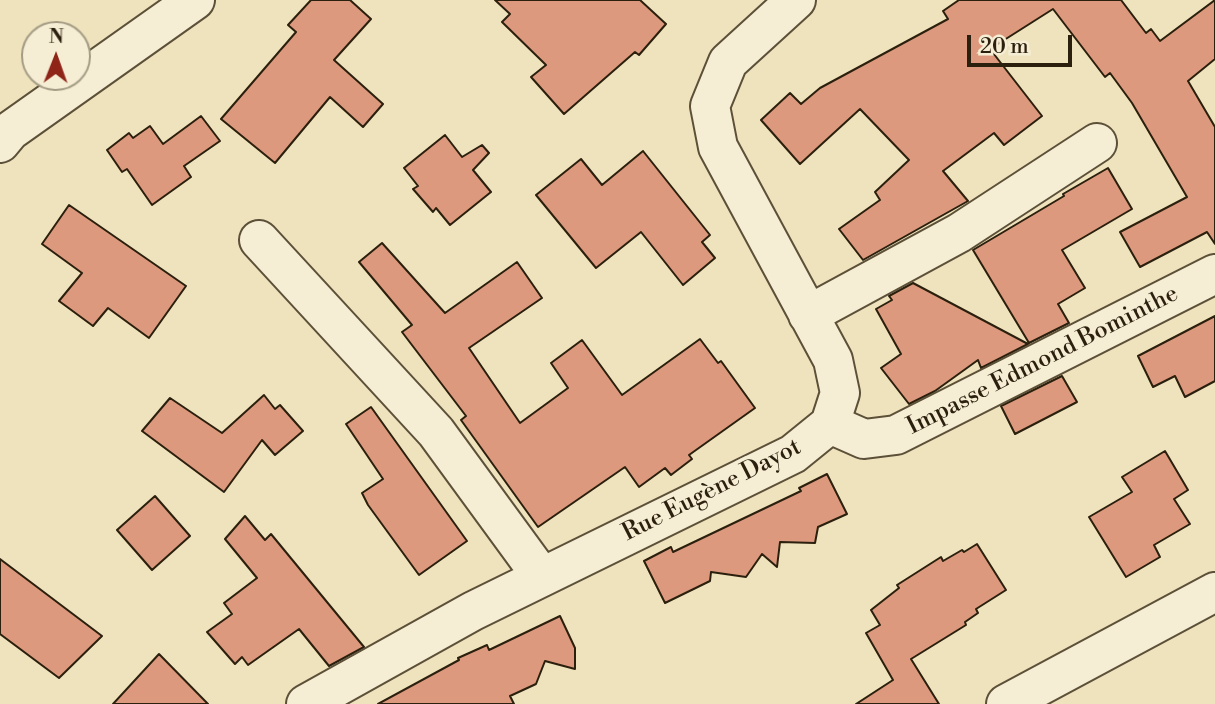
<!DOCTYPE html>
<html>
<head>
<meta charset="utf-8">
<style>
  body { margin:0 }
  #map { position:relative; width:1215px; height:704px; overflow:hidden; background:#efe3bd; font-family:"Libre Bodoni",serif }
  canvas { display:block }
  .north { position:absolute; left:21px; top:21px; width:70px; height:70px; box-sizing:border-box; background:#f5edd4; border:2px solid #a49b84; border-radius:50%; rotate:1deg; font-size:19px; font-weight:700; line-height:28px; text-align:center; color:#2b1f0d }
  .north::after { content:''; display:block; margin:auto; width:24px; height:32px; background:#8f2418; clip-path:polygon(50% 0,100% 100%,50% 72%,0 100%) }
  .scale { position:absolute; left:967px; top:35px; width:105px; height:32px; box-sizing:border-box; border:4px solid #2b1f0d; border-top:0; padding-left:9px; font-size:21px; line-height:24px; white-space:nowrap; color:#2b1f0d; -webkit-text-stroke:5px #f5edd4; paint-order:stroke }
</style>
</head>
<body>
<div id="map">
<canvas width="1215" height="704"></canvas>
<div class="north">N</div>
<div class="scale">20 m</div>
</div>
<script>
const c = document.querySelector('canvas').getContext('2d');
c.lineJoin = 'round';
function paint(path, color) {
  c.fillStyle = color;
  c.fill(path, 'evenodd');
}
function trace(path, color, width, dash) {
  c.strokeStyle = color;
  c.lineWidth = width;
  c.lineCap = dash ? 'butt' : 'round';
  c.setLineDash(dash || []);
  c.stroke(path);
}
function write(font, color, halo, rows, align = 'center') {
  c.font = font + ' "Libre Bodoni",serif';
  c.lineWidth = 7;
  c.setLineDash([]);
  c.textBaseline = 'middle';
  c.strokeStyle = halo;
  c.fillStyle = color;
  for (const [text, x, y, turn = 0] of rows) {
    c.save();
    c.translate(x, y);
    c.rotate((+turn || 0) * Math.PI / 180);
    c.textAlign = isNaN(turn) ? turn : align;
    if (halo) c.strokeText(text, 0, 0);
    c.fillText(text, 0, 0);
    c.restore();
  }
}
const building = new Path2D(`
  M311,0H350L371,19L334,60L383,104L363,127L330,97L275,163L221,119L296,32L288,25Z
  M495,0H640L666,24L639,55L635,52L564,114L531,77L546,65L502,22L510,14Z
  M959,0H1121L1146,33L1151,29L1160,41L1215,0V59L1188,81L1215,127V244L1207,232L1140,267L1120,232L1187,197L1132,103L1110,73L1105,77L1053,9L990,49L1042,116L1004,145L994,133L943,171L968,201L863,260L839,229L880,200L875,192L909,160L860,109L800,164L761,120L790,93L801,104L820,88L948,19L943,11Z
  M201,116L220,141L184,166L191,177L152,205L127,169L122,172L107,150L129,133L133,138L150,126L163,144Z
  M445,135L462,157L482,145L489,153L473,170L491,192L450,225L436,208L433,212L413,189L418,186L404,168Z
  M643,151L710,235L702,242L715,258L683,285L641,232L596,268L536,195L581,159L602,185Z
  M1108,168L1132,209L1062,250L1085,288L1058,304L1069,323L1029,343L973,250L1064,196L1063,194Z
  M69,205L186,286L149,338L108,308L93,326L59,301L82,273L42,244Z
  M382,243L445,313L517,262L542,298L469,348L520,423L568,388L551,363L582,340L622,395L700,339L718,363L721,361L755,408L689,455L692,459L671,475L665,468L639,487L625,467L538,527L461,420L466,416L402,332L412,325L359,262Z
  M913,283L1028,344L981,368L978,360L935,391L909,404L881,368L901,354L876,309L892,300L889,296Z
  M1215,316V381L1185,397L1175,376L1153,387L1138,356Z
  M1062,376L1077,402L1015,434L1001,406Z
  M264,395L275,409L280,405L303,431L275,455L262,440L224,492L142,431L170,398L222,433Z
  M371,407L467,541L419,575L368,505L362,493L383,479L346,424Z
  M1165,451L1188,490L1174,499L1190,524L1154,545L1160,557L1126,577L1089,517L1132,492L1122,477Z
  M827,474L847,514L818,527L815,543L780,542L777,567L762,554L746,577L711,572L710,581L665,603L644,561L671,547L673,552L801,491L799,488Z
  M155,496L190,536L152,570L117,530Z
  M245,516L265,540L271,534L364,647L329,666L299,629L248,665L242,657L235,664L207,632L232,614L224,603L257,578L225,539Z
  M977,544L1006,590L976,609L978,613L965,622L966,625L911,659L939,704H856L893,680L866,633L880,625L871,610L899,588L897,585L941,557L943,561L962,550L964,552Z
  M0,559L102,636L59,678L0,634Z
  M560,616L575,648V669L545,661L536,684L510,696L514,704H378L459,660L458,658L487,645L489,650Z
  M159,654L208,704H113Z`);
paint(building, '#dc997d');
trace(building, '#2b1f0d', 2);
const minor = new Path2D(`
  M0,143L10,131L195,0
  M259,240L436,432L542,577
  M808,315L959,233L1097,143
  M830,424L864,439L896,435L1215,274
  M306,704L473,611L793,454L830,424L840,393L833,360L718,147L710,106L728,62L796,0
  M1006,704L1215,592`);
trace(minor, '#5c5039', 42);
trace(minor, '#f5edd4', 38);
write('24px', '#2b1f0d', '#f5edd4', [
  ["Impasse Edmond Bominthe",1043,361,-27],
  ["Rue Eugène Dayot",712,491,-27]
]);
</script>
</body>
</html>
